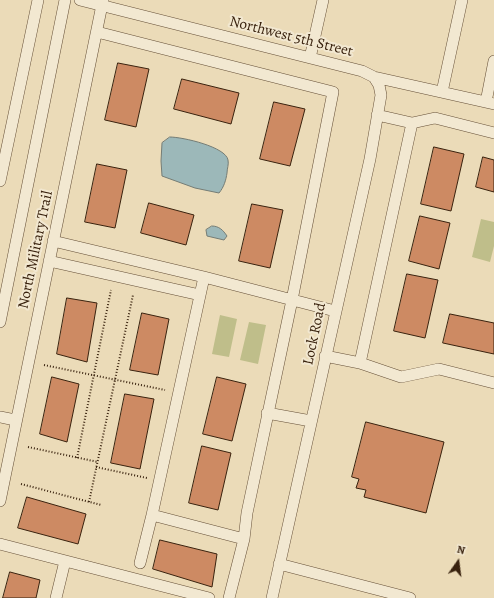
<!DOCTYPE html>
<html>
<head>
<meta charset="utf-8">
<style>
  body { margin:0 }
  #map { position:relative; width:494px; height:598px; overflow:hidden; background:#ebdbb8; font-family:Alegreya,serif }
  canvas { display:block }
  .north { position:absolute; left:438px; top:542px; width:40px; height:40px; -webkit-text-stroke:3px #f2e8d1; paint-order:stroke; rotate:14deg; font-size:11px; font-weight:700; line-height:16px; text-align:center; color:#39220e }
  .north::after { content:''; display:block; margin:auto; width:14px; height:18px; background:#39220e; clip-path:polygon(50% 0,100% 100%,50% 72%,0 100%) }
</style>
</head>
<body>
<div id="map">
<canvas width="494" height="598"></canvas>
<div class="north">N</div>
</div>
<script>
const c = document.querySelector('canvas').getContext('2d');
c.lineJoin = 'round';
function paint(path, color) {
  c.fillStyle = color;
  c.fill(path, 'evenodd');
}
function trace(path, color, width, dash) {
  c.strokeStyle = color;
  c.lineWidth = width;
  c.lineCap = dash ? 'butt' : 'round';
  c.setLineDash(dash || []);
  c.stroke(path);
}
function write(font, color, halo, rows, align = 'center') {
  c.font = font + ' Alegreya,serif';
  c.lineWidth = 4;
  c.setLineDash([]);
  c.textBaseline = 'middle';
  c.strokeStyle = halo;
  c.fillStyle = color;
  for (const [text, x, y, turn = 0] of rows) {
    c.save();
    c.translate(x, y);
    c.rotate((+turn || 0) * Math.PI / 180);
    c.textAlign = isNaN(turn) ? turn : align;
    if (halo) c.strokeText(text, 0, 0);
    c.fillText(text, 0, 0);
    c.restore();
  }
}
paint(new Path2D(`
  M481,219L494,222V246L490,262L472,257Z
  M220,315L237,319L229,357L212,354Z
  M249,322L266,325L258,364L240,360Z`), '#bfbe8a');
const water = new Path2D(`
  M170,137C183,137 226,147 228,160C229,164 227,169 227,173C226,180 224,187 219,193L195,188L162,176L161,161L162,143Z
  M212,226C219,226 223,230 227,236L224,240L207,236L206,230Z`);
paint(water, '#9cb8b9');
trace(water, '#747c75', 1);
const building = new Path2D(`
  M118,63L149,69L136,127L105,120Z
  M182,79L239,93L231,124L174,109Z
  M274,102L305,109L290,166L260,159Z
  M434,147L464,154L451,211L421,204Z
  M483,157L494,160V192L476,187Z
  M97,164L127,170L115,228L85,222Z
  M149,203L194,215L186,245L141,233Z
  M252,204L283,210L270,268L239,261Z
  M420,216L450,223L439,269L409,261Z
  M407,274L438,280L425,338L394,331Z
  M67,298L97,303L87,362L57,354Z
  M142,313L169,319L158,375L130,370Z
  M450,314L494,323V354L443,343Z
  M52,377L79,384L67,442L40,434Z
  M217,377L246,384L232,441L203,434Z
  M125,394L154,399L140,469L111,463Z
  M366,422L444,442L426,513L364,497L366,490L356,488L359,479L352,477Z
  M202,446L231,453L218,510L189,503Z
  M27,497L86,514L78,544L18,528Z
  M160,540L217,554L212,587L153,569Z
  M10,572L40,580L36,598H3Z`);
paint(building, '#cd8a63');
trace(building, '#39220e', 1);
const minor = new Path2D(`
  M80,0L362,71L374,77L494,104
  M97,32L333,92L292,300L247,513L244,539
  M310,58L323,0
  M442,92L462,0
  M486,102L494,61
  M412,123L435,118L494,133
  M0,181L38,0
  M53,241L204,277
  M49,261L200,295
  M0,322L65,0
  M325,356L360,363L412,123L377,115
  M360,363L401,377L439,369L494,383
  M267,413L311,421
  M0,417L15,420
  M0,501L103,0
  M152,515L204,277L335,311
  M0,544L209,598
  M140,563L152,515L244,539L229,598
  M279,564L410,598
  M56,598L65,561
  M272,598L370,159L381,95L379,85L374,77`);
trace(minor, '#665038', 12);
trace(new Path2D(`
  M44,365L165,390
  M28,447L98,462
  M77,458L111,290
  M96,467L147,478
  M21,484L101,505
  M89,502L133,295`), '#39220e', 2, [1, 2]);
trace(minor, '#f2e8d1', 11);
write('15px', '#39220e', '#f2e8d1', [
  ["Northwest 5th Street",291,37,14],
  ["North Military Trail",36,250,-78],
  ["Lock Road",315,334,-78]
]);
</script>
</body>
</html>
